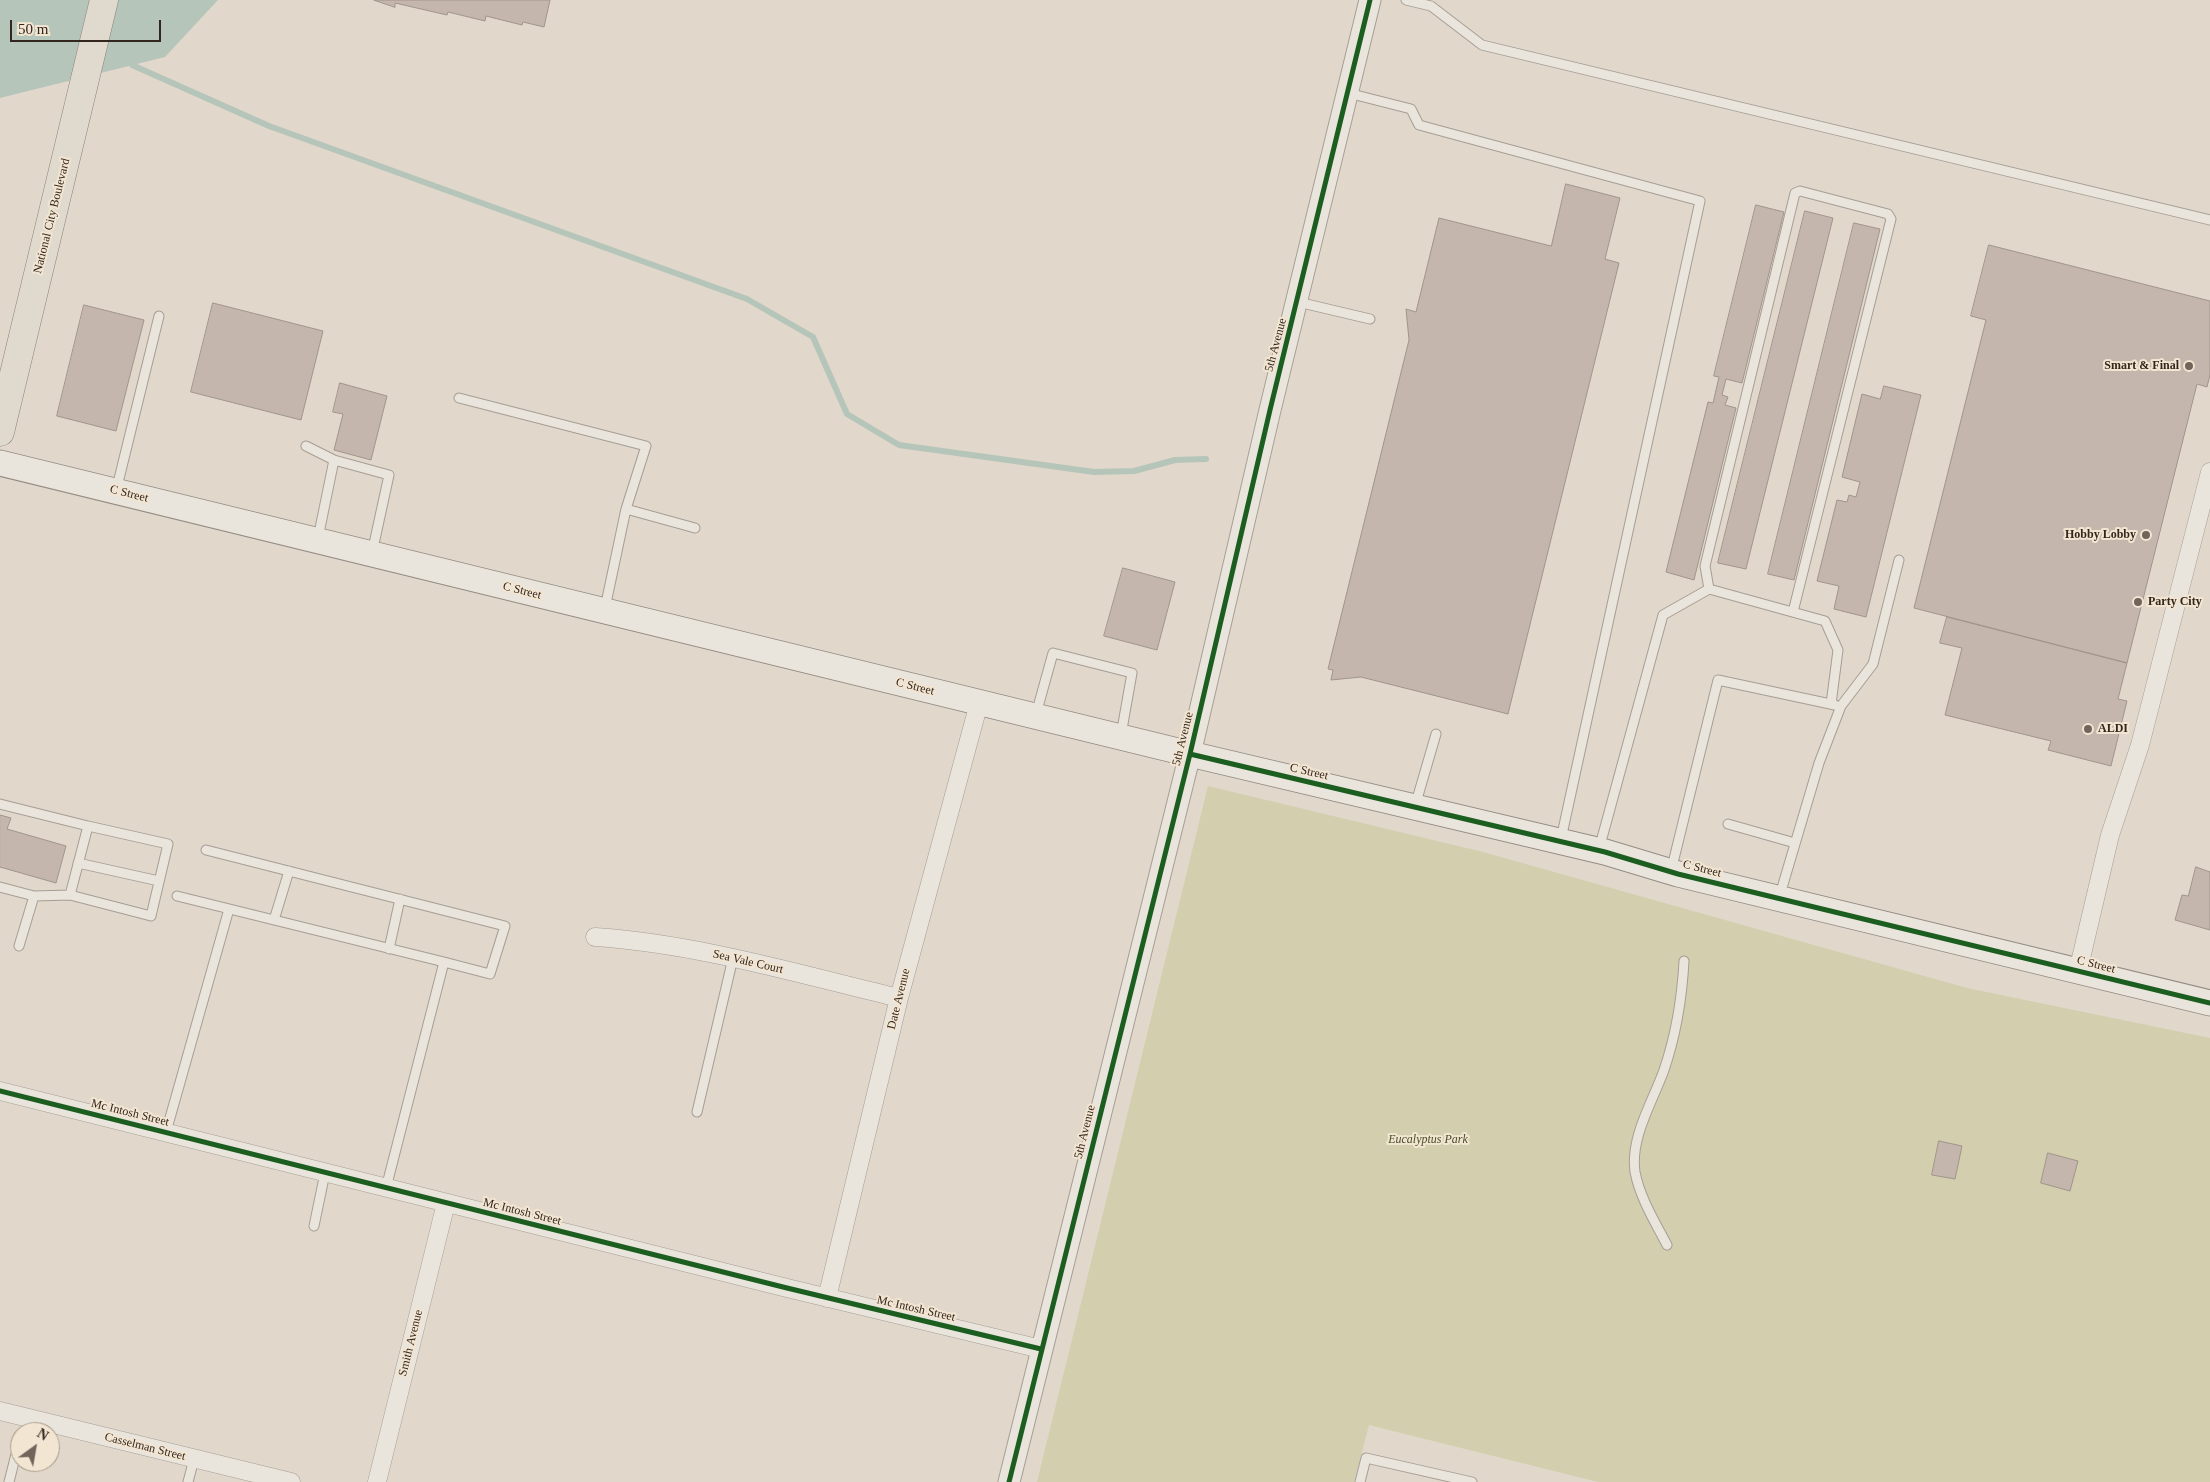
<!DOCTYPE html>
<html>
<head>
<meta charset="utf-8">
<style>
  body { margin:0 }
  #map { position:relative; width:2210px; height:1482px; overflow:hidden; background:#e1d8cb; font-family:Georgia,serif }
  canvas { display:block }
  .north { position:absolute; left:10px; top:1422px; width:50px; height:50px; box-sizing:border-box; background:#f2e5d1; border:1px solid #a69989; border-radius:50%; rotate:32deg; font-size:14px; font-weight:700; line-height:20px; text-align:center; color:#33261e }
  .north::after { content:''; display:block; margin:auto; width:18px; height:22px; background:#70645b; clip-path:polygon(50% 0,100% 100%,50% 72%,0 100%) }
  .scale { position:absolute; left:10px; top:20px; width:151px; height:22px; box-sizing:border-box; border:2px solid #33261e; border-top:0; padding-left:6px; font-size:15px; line-height:18px; white-space:nowrap; color:#33261e; -webkit-text-stroke:4px #f2e5d1; paint-order:stroke }
</style>
</head>
<body>
<div id="map">
<canvas width="2210" height="1482"></canvas>
<div class="north">N</div>
<div class="scale">50 m</div>
</div>
<script>
const c = document.querySelector('canvas').getContext('2d');
c.lineJoin = 'round';
function paint(path, color) {
  c.fillStyle = color;
  c.fill(path, 'evenodd');
}
function trace(path, color, width, dash) {
  c.strokeStyle = color;
  c.lineWidth = width;
  c.lineCap = dash ? 'butt' : 'round';
  c.setLineDash(dash || []);
  c.stroke(path);
}
function write(font, color, halo, rows, align = 'center') {
  c.font = font + ' Georgia,serif';
  c.lineWidth = 4;
  c.setLineDash([]);
  c.textBaseline = 'middle';
  c.strokeStyle = halo;
  c.fillStyle = color;
  for (const [text, x, y, turn = 0] of rows) {
    c.save();
    c.translate(x, y);
    c.rotate((+turn || 0) * Math.PI / 180);
    c.textAlign = isNaN(turn) ? turn : align;
    if (halo) c.strokeText(text, 0, 0);
    c.fillText(text, 0, 0);
    c.restore();
  }
}
paint(new Path2D(`
  M1208,786L1483,852L1967,988L2210,1038V1482H1598L1369,1425L1354,1482H1037Z`), '#d2ceae');
paint(new Path2D(`
  M0,0H218L165,57L0,98Z`), '#b6c5ba');
trace(new Path2D(`
  M132,65L269,126L747,299L813,337L847,414L899,445L1094,472L1134,471L1175,460L1206,459`), '#b6c5ba', 6);
const building = new Path2D(`
  M374,0H550L544,27L523,22L522,25L486,16L485,21L448,12L447,15L395,3V7Z
  M1566,184L1620,198L1605,259L1619,263L1508,714L1361,677L1331,680L1333,670L1328,669L1409,340L1406,309L1416,312L1439,218L1551,246Z
  M1756,205L1784,212L1742,383L1726,379L1722,395L1728,397L1725,405L1736,408L1694,580L1666,572L1708,402L1713,403L1719,377L1714,376Z
  M1805,211L1833,218L1746,569L1718,563Z
  M1854,223L1880,229L1794,580L1768,574Z
  M1989,245L2210,301V375L2207,387L2197,384L2127,663L1914,608L1986,320L1971,316Z
  M213,303L323,331L301,420L191,392Z
  M84,305L144,320L116,431L57,416Z
  M340,383L387,396L371,460L334,450L343,414L333,412Z
  M1884,386L1921,395L1866,617L1834,609L1839,586L1817,581L1837,500L1847,502L1849,495L1856,497L1860,482L1842,477L1862,394L1880,399Z
  M1123,568L1175,582L1157,650L1104,636Z
  M1947,617L2127,663L2118,699L2127,701L2111,766L2048,750L2051,741L1945,715L1962,648L1940,643Z
  M0,815L11,818L7,829L66,846L56,883L0,867Z
  M2196,867L2210,872V930L2175,920L2182,895L2188,896Z
  M1939,1141L1962,1146L1955,1179L1932,1175Z
  M2048,1153L2078,1161L2070,1191L2041,1183Z`);
paint(building, '#c4b6ac');
trace(building, '#a1948b', 1);
const service = new Path2D(`
  M1406,0L1431,6L1482,45L2210,220
  M1348,93L1411,109L1419,125L1700,201L1561,839
  M1298,302L1370,319
  M459,398L646,446L626,509L605,608
  M306,446L334,460
  M116,491L159,316
  M626,509L695,528
  M318,538L334,460L389,475L372,553
  M1709,589L1705,566L1795,193L1800,191L1888,214L1891,219L1793,612
  M1036,714L1053,653L1132,673L1121,735
  M0,804L88,826L70,895L34,896L19,946
  M1415,806L1436,734
  M1728,824L1795,843
  M1599,849L1663,615L1709,589L1825,621L1838,650L1831,704
  M206,850L505,926L490,974L444,962L386,1188
  M78,863L159,881
  M1671,871L1718,680L1835,705
  M0,887L34,896
  M70,895L151,916L168,844L88,826
  M177,896L444,962
  M1779,898L1819,763L1841,706L1873,664L1899,560
  M274,920L289,871
  M389,949L400,899
  M697,1112L733,958
  M166,1132L229,909
  M314,1226L325,1173
  M1667,1245C1655,1222 1640,1198 1635,1172C1630,1137 1653,1101 1664,1070C1676,1035 1682,998 1684,961
  M9,1482L20,1438
  M188,1482L194,1459
  M1360,1482L1366,1458L1472,1482`);
const minor = new Path2D(`
  M595,937C698,944 799,974 899,998
  M2078,971L2110,835L2140,745L2210,472
  M0,1091L787,1288L1041,1349
  M827,1298L899,998L979,703
  M0,1411L291,1482
  M377,1482L446,1203`);
const tertiary = new Path2D(`
  M1009,1482L1190,754L1270,410L1370,0`);
const secondary = new Path2D(`
  M0,463L1190,754L1605,852L1678,874L2210,1003`);
const primary = new Path2D(`
  M0,432L104,0`);
trace(service, '#a69e95', 11);
trace(minor, '#a69e95', 19);
trace(tertiary, '#a69e95', 23);
trace(secondary, '#958d84', 27);
trace(primary, '#8b837b', 29);
trace(service, '#e9e4dc', 9);
trace(minor, '#e9e4dc', 18);
trace(tertiary, '#e9e4dc', 21);
trace(secondary, '#e9e4dc', 25);
trace(primary, '#e0d9ce', 28);
trace(new Path2D(`
  M1190,754L1605,852L1678,874L2210,1003
  M0,1091L787,1288L1041,1349
  M1009,1482L1190,754L1270,410L1370,0`), '#1b5e20', 5);
for (const [x, y, r, color] of [
  [2189,366,5,"#70645b"],
  [2146,535,5,"#70645b"],
  [2138,602,5,"#70645b"],
  [2088,729,5,"#70645b"]
]) {
  const dot = new Path2D();
  dot.arc(x, y, r, 0, 2 * Math.PI);
  c.fillStyle = color;
  c.fill(dot);
  trace(dot, '#f2e5d1', 2);
}
write('12px', '#33261e', '#f2e5d1', [
  ["National City Boulevard",52,216,-76],
  ["5th Avenue",1276,345,-75],
  ["C Street",129,494,14],
  ["C Street",522,591,14],
  ["C Street",915,687,14],
  ["5th Avenue",1183,739,-76],
  ["C Street",1309,772,13],
  ["C Street",1702,869,14],
  ["Sea Vale Court",748,962,13],
  ["C Street",2096,965,14],
  ["Date Avenue",899,999,-76],
  ["Mc Intosh Street",130,1113,14],
  ["5th Avenue",1085,1132,-76],
  ["Mc Intosh Street",522,1212,14],
  ["Mc Intosh Street",916,1309,13],
  ["Smith Avenue",411,1343,-76],
  ["Casselman Street",145,1447,14]
]);
write('bold 12px', '#33261e', '#f2e5d1', [
  ["Smart & Final",2179,366],
  ["Hobby Lobby",2136,535],
  ["Party City",2148,602,"left"],
  ["ALDI",2098,729,"left"]
], 'right');
write('italic 12px', '#474d26', '#f2e5d1', [
  ["Eucalyptus Park",1428,1140]
]);
</script>
</body>
</html>
